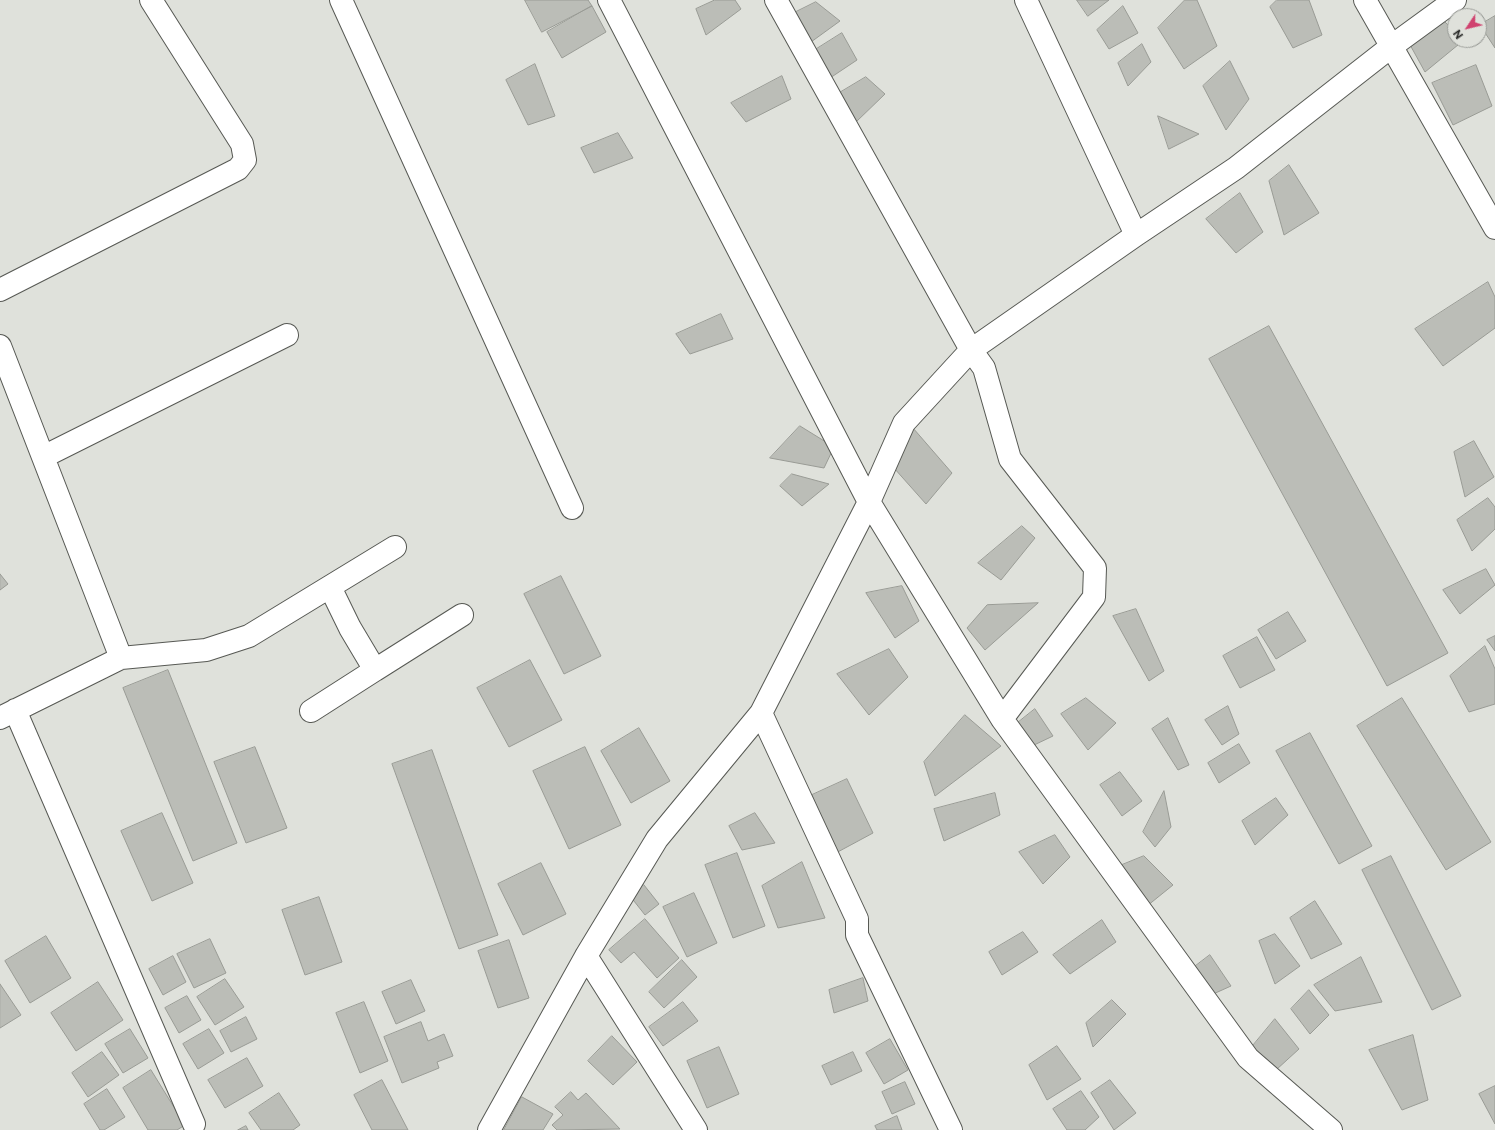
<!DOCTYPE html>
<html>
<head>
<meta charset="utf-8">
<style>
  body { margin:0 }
  #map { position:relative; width:1495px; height:1130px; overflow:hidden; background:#dfe1db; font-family:Commissioner,sans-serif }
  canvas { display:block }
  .north { position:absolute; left:1447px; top:8px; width:40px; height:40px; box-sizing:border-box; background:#dfe1db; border:1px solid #959793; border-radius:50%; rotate:235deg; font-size:11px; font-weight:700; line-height:16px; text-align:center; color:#272826 }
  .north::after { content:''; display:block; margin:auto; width:14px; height:18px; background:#d0426f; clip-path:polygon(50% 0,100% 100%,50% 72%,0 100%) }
</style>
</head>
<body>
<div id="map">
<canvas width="1495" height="1130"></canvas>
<div class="north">N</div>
</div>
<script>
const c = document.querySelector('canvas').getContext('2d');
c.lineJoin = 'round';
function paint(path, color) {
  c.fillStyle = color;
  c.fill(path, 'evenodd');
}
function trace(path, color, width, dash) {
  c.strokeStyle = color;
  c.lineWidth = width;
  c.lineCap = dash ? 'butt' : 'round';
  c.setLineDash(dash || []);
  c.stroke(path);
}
const building = new Path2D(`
  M525,0H588L592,6L542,32Z
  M715,0H735L741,9L706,35L696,9Z
  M1077,0H1109L1088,16Z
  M1185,0H1197L1217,46L1184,69L1158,28Z
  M1277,0H1309L1322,35L1293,48L1270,7Z
  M816,2L840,21L811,42L792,14Z
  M592,6L606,32L562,58L547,32Z
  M1123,6L1138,33L1109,49L1097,30Z
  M1495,16V48L1480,25Z
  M1443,20L1455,32V40H1464L1425,72L1409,43Z
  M842,33L857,60L830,78L815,50Z
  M1142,44L1151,62L1128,86L1118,63Z
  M1230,61L1249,99L1226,130L1203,86Z
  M535,64L555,116L528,125L506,80Z
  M1476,65L1492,106L1453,125L1432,83Z
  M782,76L791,99L746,122L731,103Z
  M866,77L885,94L856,122L836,95Z
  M1158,116L1199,134L1169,149Z
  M618,133L633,158L594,173L581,148Z
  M1289,165L1319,213L1284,235L1269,181Z
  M1240,193L1263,232L1236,253L1206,219Z
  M1488,282L1495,297V328L1443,366L1415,329Z
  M721,314L733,339L690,354L676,334Z
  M1269,326L1448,653L1387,686L1209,359Z
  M800,426L834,447L824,468L770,458Z
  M913,428L952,473L926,504L894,468Z
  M1474,441L1494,477L1465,497L1454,452Z
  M792,474L829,484L802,506L780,486Z
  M1488,498L1495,507V529L1472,551L1457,520Z
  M1022,526L1035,538L1001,580L978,563Z
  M1486,569L1495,585L1460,614L1443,590Z
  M0,574L8,584L0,590Z
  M561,576L601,656L564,674L524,594Z
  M902,586L919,621L895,638L866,593Z
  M1038,603L985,650L967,628L987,605Z
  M1136,609L1164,671L1149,681L1113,616Z
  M1288,612L1306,641L1276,659L1258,630Z
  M1495,636V651L1487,640Z
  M1257,637L1275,670L1240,688L1223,656Z
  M1485,646L1495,669V704L1469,712L1450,676Z
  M889,649L908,677L869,715L837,674Z
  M530,660L562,720L509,747L477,688Z
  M168,670L237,843L193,861L123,688Z
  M1086,698L1116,723L1088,750L1061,714Z
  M1402,698L1491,842L1446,870L1357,726Z
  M1228,706L1239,734L1222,745L1205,720Z
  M1035,709L1053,736L1032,746L1015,725Z
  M965,715L1001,746L935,796L924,762Z
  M1168,718L1189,765L1178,770L1152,729Z
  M639,728L670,781L631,803L601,751Z
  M1310,733L1372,846L1339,864L1276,751Z
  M1239,744L1250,763L1219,783L1208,763Z
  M255,747L287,828L246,843L214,762Z
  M585,747L621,825L569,849L533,771Z
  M432,750L498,935L459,949L392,764Z
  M1120,772L1142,801L1122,816L1100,785Z
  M847,779L873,833L834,854L812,795Z
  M1164,791L1171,827L1155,847L1143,832Z
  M995,793L1000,815L944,841L934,809Z
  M1276,798L1288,815L1255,845L1242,821Z
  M162,813L193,883L152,901L121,831Z
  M755,813L775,843L742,850L729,826Z
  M1055,835L1070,857L1043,884L1019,852Z
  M737,853L765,926L733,938L705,865Z
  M1144,856L1173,885L1147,906L1122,865Z
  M1391,856L1461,996L1432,1010L1362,870Z
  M802,862L825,918L778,928L762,886Z
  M541,863L566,914L523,935L498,884Z
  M644,885L659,904L645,915L630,896Z
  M694,893L717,943L687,957L663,907Z
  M319,897L342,962L305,975L282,910Z
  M1315,901L1342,944L1311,959L1290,918Z
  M645,919L679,958L657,978L634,952L621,963L609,950Z
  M1102,920L1116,942L1070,974L1053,955Z
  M1023,932L1038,952L1002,975L989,952Z
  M1275,934L1300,966L1275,984L1259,941Z
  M46,936L71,978L30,1003L5,961Z
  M210,939L226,973L194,988L177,954Z
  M509,940L529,998L498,1008L478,951Z
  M1210,955L1231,986L1211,995L1193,968Z
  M173,956L186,982L163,995L149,969Z
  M1361,957L1382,1002L1335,1011L1314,985Z
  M682,960L697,977L664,1008L649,992Z
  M863,978L868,1001L834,1013L829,990Z
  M225,979L244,1007L215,1025L197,997Z
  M411,980L425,1011L396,1024L382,992Z
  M98,982L123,1020L76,1051L51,1013Z
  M0,984L21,1015L0,1028Z
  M1309,990L1329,1015L1310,1034L1291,1009Z
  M187,996L201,1020L179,1033L165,1008Z
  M1112,1000L1126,1014L1093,1047L1086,1023Z
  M364,1002L388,1061L360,1073L336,1013Z
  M683,1002L698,1021L663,1046L649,1027Z
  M246,1017L257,1039L231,1052L220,1031Z
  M1275,1019L1299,1049L1276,1070L1251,1048Z
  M421,1022L428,1041L444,1034L453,1056L437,1062L439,1068L402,1083L384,1037Z
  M130,1029L148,1058L123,1073L105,1044Z
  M209,1029L224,1053L198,1069L183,1044Z
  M1413,1035L1428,1100L1402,1110L1369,1050Z
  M612,1036L637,1062L613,1085L588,1061Z
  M890,1039L908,1070L884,1084L866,1053Z
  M1057,1046L1081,1079L1047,1100L1029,1065Z
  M719,1047L739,1094L707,1108L687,1061Z
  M102,1052L119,1075L88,1097L72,1073Z
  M853,1052L862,1071L831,1085L822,1066Z
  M247,1058L263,1086L225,1108L208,1080Z
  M151,1070L185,1125L177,1130H148L123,1088Z
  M382,1080L408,1130H372L354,1095Z
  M1110,1080L1136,1113L1114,1130L1091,1093Z
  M905,1082L915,1104L892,1114L882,1092Z
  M1495,1086V1124L1479,1094Z
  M107,1089L125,1117L104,1130H100L84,1104Z
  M1081,1091L1099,1117L1085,1130H1067L1053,1109Z
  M571,1092L578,1100L586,1093L620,1129L557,1130L552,1125L563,1115L555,1107Z
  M279,1093L300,1125L293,1130H261L249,1113Z
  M522,1097L553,1114L543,1130H504Z
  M897,1116L902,1130H877L875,1126Z
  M246,1126L248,1130H238Z`);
paint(building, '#bbbdb7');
trace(building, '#999b95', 1);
const minor = new Path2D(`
  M341,0L572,508
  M609,0L869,502L1002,719L1248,1058L1331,1130
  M776,0L971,350L984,368L1010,459L1095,568L1094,597L1002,719
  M1026,0L1136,235
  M1365,0L1495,228
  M0,290L238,169L245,160L242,144L151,0
  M0,346L121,658L0,718
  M43,457L287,335
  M330,587L350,628L375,670L462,615
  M121,658L206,650L249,636L395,547
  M15,710L194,1124
  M311,711L375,670
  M761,713L857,919V935L951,1130
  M586,956L696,1130
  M489,1130L586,956L657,839L761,713L869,502L904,423L971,350L1136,235L1236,168L1392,46L1455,0`);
trace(minor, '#575954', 24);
trace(minor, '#fff', 22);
</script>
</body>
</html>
